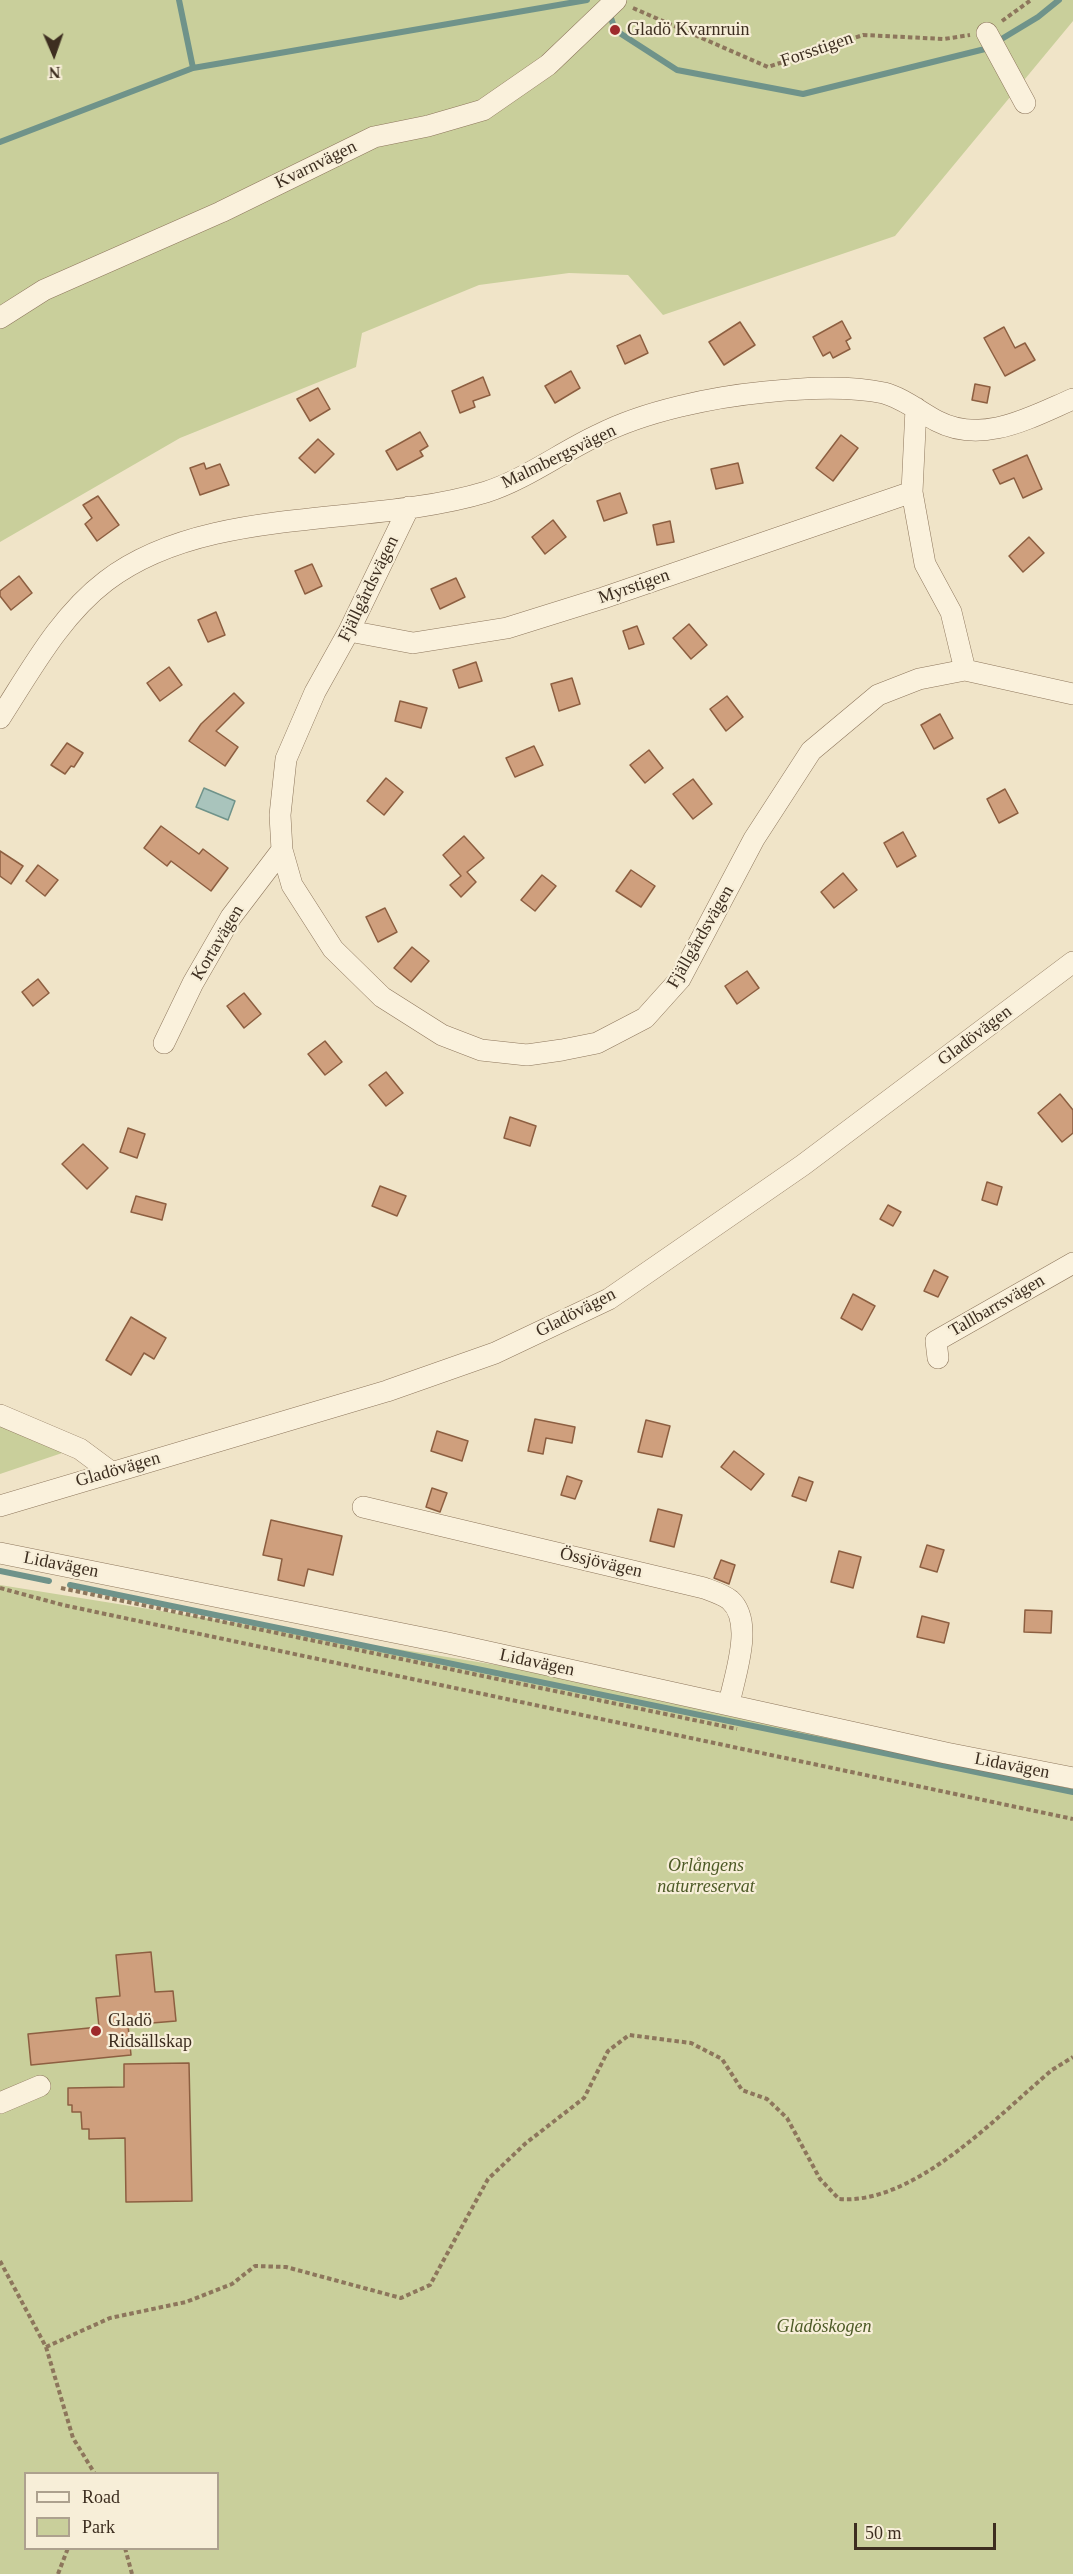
<!DOCTYPE html>
<html>
<head>
<meta charset="utf-8">
<style>
  body { margin:0 }
  #map { position:relative; width:1073px; height:2574px; overflow:hidden; background:#f0e4c8; font-family:"Times New Roman",serif }
  canvas { display:block }
  .legend { position:absolute; left:24px; top:2472px; width:195px; height:78px; box-sizing:border-box; background:#f7eed8; border:2px solid #ada18e; margin:0; padding:8px 10px; list-style:none; font-size:18px; color:#3d2e20 }
  .legend li { display:flex; align-items:center; gap:12px; height:30px }
  .legend b { width:30px; border:2px solid #ada18e }
  .north { position:absolute; left:24px; top:24px; width:60px; height:60px; -webkit-text-stroke:4px #f7eed8; paint-order:stroke; rotate:178deg; font-size:16px; font-weight:700; line-height:24px; text-align:center; color:#3d2e20 }
  .north::after { content:''; display:block; margin:auto; width:21px; height:27px; background:#3d2e20; clip-path:polygon(50% 0,100% 100%,50% 72%,0 100%) }
  .scale { position:absolute; left:854px; top:2523px; width:142px; height:27px; box-sizing:border-box; border:3px solid #3d2e20; border-top:0; padding-left:8px; font-size:18px; line-height:21px; white-space:nowrap; color:#3d2e20; -webkit-text-stroke:4px #f7eed8; paint-order:stroke }
</style>
</head>
<body>
<div id="map">
<canvas width="1073" height="2574"></canvas>
<ul class="legend">
<li><b style="height:8px;background:#faf1dc"></b>Road</li>
<li><b style="height:16px;background:#c9cf9b"></b>Park</li>
</ul>
<div class="north">N</div>
<div class="scale">50 m</div>
</div>
<script>
const c = document.querySelector('canvas').getContext('2d');
c.lineJoin = 'round';
function paint(path, color) {
  c.fillStyle = color;
  c.fill(path, 'evenodd');
}
function trace(path, color, width, dash) {
  c.strokeStyle = color;
  c.lineWidth = width;
  c.lineCap = dash ? 'butt' : 'round';
  c.setLineDash(dash || []);
  c.stroke(path);
}
function write(font, color, halo, rows, align = 'center') {
  c.font = font + ' "Times New Roman",serif';
  c.lineWidth = 4.5;
  c.setLineDash([]);
  c.textBaseline = 'middle';
  c.strokeStyle = halo;
  c.fillStyle = color;
  for (const [text, x, y, turn = 0] of rows) {
    c.save();
    c.translate(x, y);
    c.rotate((+turn || 0) * Math.PI / 180);
    c.textAlign = isNaN(turn) ? turn : align;
    if (halo) c.strokeText(text, 0, 0);
    c.fillText(text, 0, 0);
    c.restore();
  }
}
paint(new Path2D(`
  M0,0H1073V21L895,236L663,315L628,275L569,273L479,285L362,333L356,367L180,438L0,542Z
  M0,1422L68,1451L0,1474Z
  M0,1585L509,1667L1073,1784V2574H0ZM26,2474H218V2548H26Z`), '#c9cf9b');
const water = new Path2D(`
  M204,788L235,801L228,820L196,807Z`);
paint(water, '#a9c4bc');
trace(water, '#6f938a', 1.5);
trace(new Path2D(`
  M179,0L193,68
  M611,18L615,30L677,70L803,94L985,49L1038,17L1059,0
  M0,142L193,68L587,0
  M0,1571L49,1581
  M70,1585L1073,1792`), '#6f938a', 6);
const building = new Path2D(`
  M842,321L851,338L846,341L850,349L833,358L830,352L823,356L813,337Z
  M740,322L755,345L724,365L709,342Z
  M1004,327L1015,348L1025,343L1035,360L1005,376L984,338Z
  M640,335L648,353L625,364L617,346Z
  M571,371L580,388L555,403L545,386Z
  M483,377L490,395L473,401L475,407L460,413L452,391Z
  M975,384L990,387L987,403L972,400Z
  M318,388L330,409L310,421L297,399Z
  M420,432L428,446L420,451L423,456L397,470L386,451Z
  M841,435L858,448L833,481L816,468Z
  M318,439L334,454L315,473L299,458Z
  M1027,455L1042,489L1023,498L1014,478L1000,484L993,470Z
  M204,463L206,469L220,464L229,485L200,495L190,468Z
  M738,463L743,483L716,489L711,469Z
  M620,493L627,513L604,521L597,501Z
  M98,496L119,525L97,541L85,524L92,518L83,505Z
  M553,520L566,537L545,554L532,537Z
  M670,521L674,542L657,545L653,525Z
  M1029,537L1044,553L1023,572L1009,556Z
  M312,564L322,586L305,594L295,571Z
  M19,576L32,593L11,610L0,596V591Z
  M456,578L465,597L440,609L431,589Z
  M216,612L225,635L208,642L198,620Z
  M689,624L707,645L691,659L673,638Z
  M637,626L644,644L629,649L623,631Z
  M476,662L482,681L459,688L453,670Z
  M169,667L182,685L160,701L147,683Z
  M572,678L580,704L559,711L551,684Z
  M234,693L244,703L216,731L238,747L225,766L189,741L201,724Z
  M727,696L743,717L726,731L710,709Z
  M400,701L427,708L421,728L395,721Z
  M940,714L953,738L934,749L921,725Z
  M67,743L83,753L74,767L71,766L65,774L51,765Z
  M534,746L543,765L515,777L506,758Z
  M649,750L663,768L645,783L630,765Z
  M386,778L403,792L384,815L367,801Z
  M693,779L712,804L693,819L673,794Z
  M1005,789L1018,813L999,823L987,799Z
  M161,826L199,854L203,849L228,868L211,891L171,861L167,866L144,848Z
  M903,832L916,856L897,867L884,843Z
  M464,836L484,858L467,872L476,882L461,897L450,885L461,876L443,855Z
  M0,851L23,866L11,884L0,876Z
  M38,865L58,880L45,896L26,881Z
  M631,870L655,886L641,907L616,891Z
  M843,873L857,890L834,908L821,892Z
  M542,875L556,886L535,911L521,900Z
  M385,908L397,932L378,942L366,917Z
  M412,947L429,961L411,982L394,968Z
  M747,971L759,988L737,1004L725,986Z
  M38,979L49,993L33,1006L22,992Z
  M244,993L261,1014L244,1028L227,1006Z
  M325,1041L342,1062L325,1075L308,1054Z
  M386,1072L403,1093L386,1106L369,1085Z
  M1060,1094L1073,1110V1133L1062,1142L1038,1113Z
  M510,1117L536,1126L530,1146L504,1138Z
  M128,1128L145,1134L137,1158L120,1152Z
  M83,1144L108,1168L87,1189L62,1164Z
  M987,1182L1002,1187L997,1205L982,1200Z
  M380,1186L406,1196L397,1216L372,1206Z
  M136,1196L166,1204L162,1220L131,1212Z
  M888,1205L901,1212L893,1226L880,1219Z
  M934,1270L948,1277L938,1297L924,1291Z
  M853,1294L875,1306L862,1330L841,1318Z
  M131,1317L166,1338L154,1359L144,1353L131,1375L106,1360Z
  M535,1419L575,1427L572,1443L546,1438L543,1454L528,1451Z
  M646,1420L670,1426L662,1457L638,1452Z
  M437,1431L468,1441L462,1461L431,1451Z
  M734,1451L764,1474L751,1490L721,1467Z
  M567,1476L582,1481L575,1499L561,1495Z
  M799,1477L813,1482L806,1501L792,1496Z
  M432,1488L447,1493L440,1512L426,1507Z
  M658,1509L682,1515L674,1547L650,1541Z
  M271,1520L342,1536L333,1575L308,1569L304,1586L278,1580L282,1559L263,1555Z
  M927,1545L944,1550L937,1572L920,1567Z
  M839,1551L861,1557L853,1588L831,1582Z
  M721,1560L735,1565L729,1584L714,1578Z
  M1025,1610L1052,1611L1051,1633L1024,1632Z
  M922,1616L949,1623L944,1643L917,1637Z
  M151,1952L155,1992L173,1991L176,2021L128,2025L131,2055L31,2065L28,2034L99,2027L96,1998L120,1996L116,1955Z
  M189,2063L192,2201L126,2202L125,2138L89,2139V2129H82L81,2112H72V2105H68V2088L124,2087V2064Z`);
paint(building, '#cf9f7d');
trace(building, '#8d5f41', 1.5);
const minor = new Path2D(`
  M987,33L1025,103
  M0,318L44,290L221,212L374,137L428,126L483,110L548,65L616,0
  M916,408L912,492L925,564L951,612L965,670
  M409,507L349,631L315,692L286,759L280,815L282,850L292,885L333,949L382,997L442,1035L481,1050L527,1055L562,1050L597,1043L645,1018L680,979L754,839L811,751L878,695L919,679L965,670L1073,694
  M349,631L413,643L507,628L603,598L912,492
  M0,718C31,670 60,616 106,581C207,504 368,528 486,492C526,479 560,453 598,435C645,411 713,397 765,392C803,388 847,385 884,393C903,398 920,412 937,421C983,445 1031,417 1073,399
  M164,1043L193,983L231,917L282,850
  M938,1358L936,1341L1073,1263
  M0,1415L80,1449L111,1472
  M0,1506L387,1391L495,1353L609,1299L803,1165L1073,962
  M363,1507L704,1588C712,1591 724,1595 730,1600C755,1622 734,1677 729,1704
  M0,1553L448,1643L946,1753L1073,1778
  M0,2103L40,2086`);
trace(minor, '#8d765c', 22);
trace(new Path2D(`
  M633,8L768,67L863,35L944,39L970,35
  M1002,21L1031,0
  M0,1588L63,1605L1073,1819
  M61,1588L737,1729
  M0,2261L46,2347L73,2438L95,2474
  M46,2347L110,2318L186,2302L232,2284L255,2266L286,2267L401,2298L430,2285L488,2179L526,2143L584,2098L608,2051L629,2035L691,2043L722,2059L742,2090L767,2099L787,2118L820,2179L839,2199C915,2205 997,2116 1052,2070L1073,2057
  M125,2548L132,2574
  M58,2574L68,2548`), '#8d765c', 4, [4.5, 3]);
trace(minor, '#faf1dc', 21);
for (const [x, y, r, color] of [
  [615,30,6,"#9e2a2b"],
  [96,2031,6,"#9e2a2b"]
]) {
  const dot = new Path2D();
  dot.arc(x, y, r, 0, 2 * Math.PI);
  c.fillStyle = color;
  c.fill(dot);
  trace(dot, '#f7eed8', 2);
}
write('18px', '#3d2e20', '#f7eed8', [
  ["Gladö Kvarnruin",627,30],
  ["Gladö",108,2021],
  ["Ridsällskap",108,2042]
], 'left');
write('18px', '#3d2e20', '#f7eed8', [
  ["Forsstigen",817,50,-19],
  ["Kvarnvägen",316,165,-26],
  ["Malmbergsvägen",559,457,-26],
  ["Myrstigen",634,587,-19],
  ["Fjällgårdsvägen",369,589,-64],
  ["Fjällgårdsvägen",701,937,-60],
  ["Kortavägen",218,943,-59],
  ["Gladövägen",975,1036,-37],
  ["Tallbarrsvägen",997,1306,-30],
  ["Gladövägen",576,1313,-27],
  ["Gladövägen",118,1470,-16],
  ["Össjövägen",601,1563,13],
  ["Lidavägen",61,1565,11],
  ["Lidavägen",537,1663,12],
  ["Lidavägen",1012,1766,11]
]);
write('italic 18px', '#4d5a26', '#f7eed8', [
  ["Orlångens",706,1866],
  ["naturreservat",706,1887],
  ["Gladöskogen",824,2327]
]);
</script>
</body>
</html>
